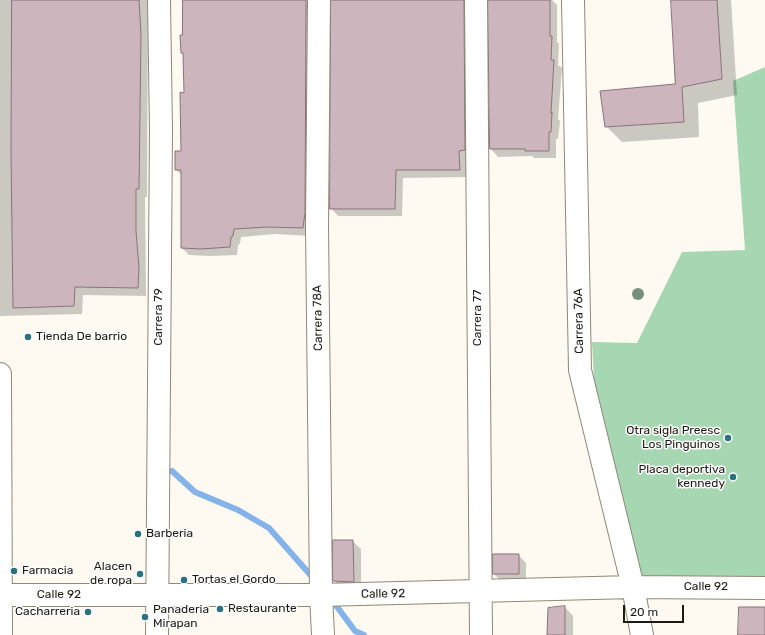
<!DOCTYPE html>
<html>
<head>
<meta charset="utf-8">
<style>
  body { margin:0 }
  #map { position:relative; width:765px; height:635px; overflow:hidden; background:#fefaf2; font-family:Rubik,sans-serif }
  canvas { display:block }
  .scale { position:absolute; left:623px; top:605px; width:61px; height:18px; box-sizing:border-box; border:2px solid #1d1a12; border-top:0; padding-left:5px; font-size:12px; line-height:14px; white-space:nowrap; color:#1d1a12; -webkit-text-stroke:3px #fff; paint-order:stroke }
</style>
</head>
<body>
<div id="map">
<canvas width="765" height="635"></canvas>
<div class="scale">20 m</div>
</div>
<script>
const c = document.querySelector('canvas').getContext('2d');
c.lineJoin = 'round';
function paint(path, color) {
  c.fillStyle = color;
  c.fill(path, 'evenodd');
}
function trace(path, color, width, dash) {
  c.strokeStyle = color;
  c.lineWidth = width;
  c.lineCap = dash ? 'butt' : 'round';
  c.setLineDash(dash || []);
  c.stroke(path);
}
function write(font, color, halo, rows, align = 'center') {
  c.font = font + ' Rubik,sans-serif';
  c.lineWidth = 3;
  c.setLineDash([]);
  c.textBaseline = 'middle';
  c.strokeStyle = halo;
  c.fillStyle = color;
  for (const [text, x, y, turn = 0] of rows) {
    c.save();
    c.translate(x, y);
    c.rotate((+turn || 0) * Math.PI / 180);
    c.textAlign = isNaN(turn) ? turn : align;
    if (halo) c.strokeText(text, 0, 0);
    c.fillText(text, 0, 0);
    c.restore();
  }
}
paint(new Path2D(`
  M765,67V577L640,578L595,399L592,342L637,343L682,252L745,250L733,81Z`), '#a6d6b2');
paint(new Path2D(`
  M0,0H148L147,197H145L146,296L83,295L82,314L0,316Z
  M183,0H317L311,236L275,234L241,237L240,244L238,245L237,255L209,256L189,255L182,248V175L176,170L182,152L185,94L184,55L182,53Z
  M332,0H474L467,177L403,178L402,216H338L331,208Z
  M490,0H552L557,5V42L559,44L558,65L562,68L558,119L560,121L558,139H556V158H534L532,156L498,157L491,149Z
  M672,0H731L737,95L698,103L699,137L622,142L606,126L676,85Z
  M352,541L361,549V589H343L334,581Z
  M518,555L526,563V582H502L494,574Z
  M565,607L573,616V635H548L549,609Z`), '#0003');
trace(new Path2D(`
  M172,471L195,492L238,510L269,528L314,579
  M332,600L355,631L364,635`), '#83b3e9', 6);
const building = new Path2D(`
  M12,0H139L141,34L139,189H136V231L139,268L138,288L75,287L74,306L13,308L11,152Z
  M183,0H306L305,213L303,228L267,227L234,229L233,236L231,237L230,247L201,249L181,248V170H175V151H181L180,92L184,93L183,53H181L180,35H182Z
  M331,0H464L465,150L459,151L460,170H396L395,209H330Z
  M488,0H550V36H552L551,60H554L551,113L552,112L551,132H549V151H525V149H490Z
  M671,0H717L722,79L682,87L684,122L605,127L600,91L675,84Z
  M333,540H353L354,582L333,581Z
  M493,554H519V574H493Z
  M565,606V635H547L548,608Z
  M739,607H765V635H738Z`);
paint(building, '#cdb5be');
trace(building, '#88727b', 1);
const minor = new Path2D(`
  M319,0L317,226L321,595L323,635
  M476,0L481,635
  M573,0L580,370L633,587L642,635
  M0,374L1,635
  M0,595H321L633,587L765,588
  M157,635L161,130L159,0`);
trace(minor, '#908875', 24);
trace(minor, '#fff', 22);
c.fillStyle = '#758f7b';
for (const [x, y] of [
  [638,294]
]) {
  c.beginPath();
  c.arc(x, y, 6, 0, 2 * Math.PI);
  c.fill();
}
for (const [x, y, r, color] of [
  [28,337,4,"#2b727f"],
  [728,438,4,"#2b727f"],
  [733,477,4,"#2b727f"],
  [138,534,4,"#2b727f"],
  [14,571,4,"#2b727f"],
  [140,574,4,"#2b727f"],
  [184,580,4,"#2b727f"],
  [220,609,4,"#2b727f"],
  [88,612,4,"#2b727f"],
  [145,617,4,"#2b727f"]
]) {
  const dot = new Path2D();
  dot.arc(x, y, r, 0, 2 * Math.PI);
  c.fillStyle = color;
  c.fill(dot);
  trace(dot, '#fff', 1.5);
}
write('12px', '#1d1a12', '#fff', [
  ["Carrera 79",159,317,-90],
  ["Carrera 78A",318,318,-91],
  ["Carrera 77",478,318,-90],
  ["Carrera 76A",579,321,-91],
  ["Calle 92",706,587],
  ["Calle 92",383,594,-1],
  ["Calle 92",59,595]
]);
write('12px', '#1d1a12', '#fff', [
  ["Tienda De barrio",36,337],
  ["Otra sigla Preesc",720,431,"right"],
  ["Los Pinguinos",720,445,"right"],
  ["Placa deportiva",725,470,"right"],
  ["kennedy",725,484,"right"],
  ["Barberia",146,534],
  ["Alacen",132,567,"right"],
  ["de ropa",132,581,"right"],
  ["Farmacia",22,571],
  ["Tortas el Gordo",192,580],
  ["Restaurante",228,609],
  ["Panaderia",153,610],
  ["Mirapan",153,624],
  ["Cacharreria",80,612,"right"]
], 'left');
</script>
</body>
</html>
